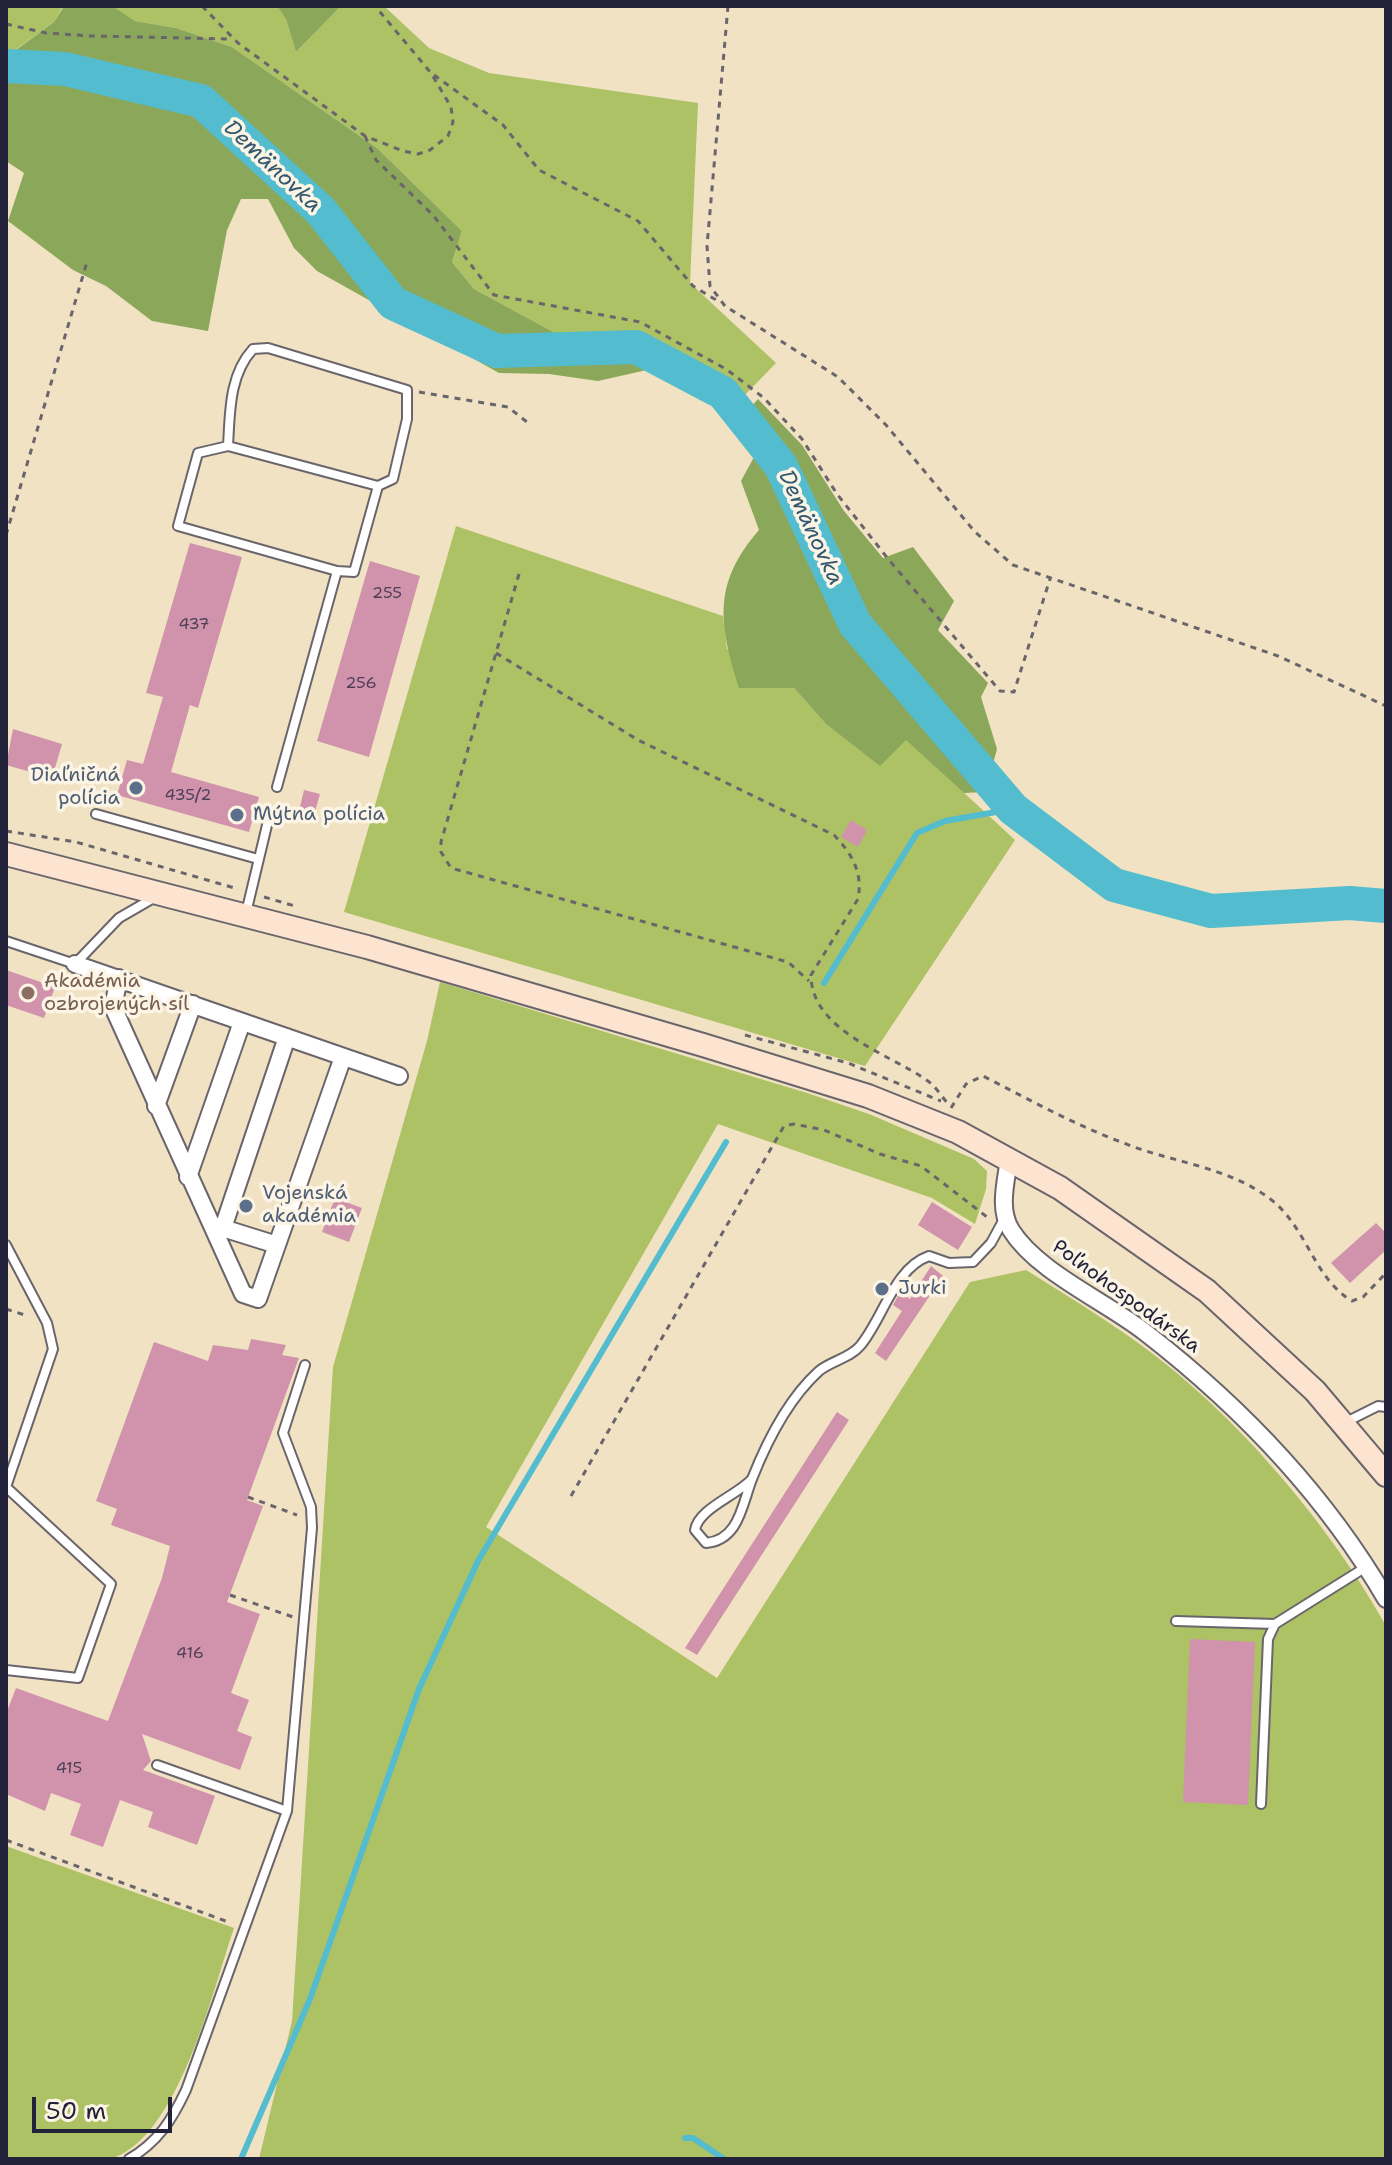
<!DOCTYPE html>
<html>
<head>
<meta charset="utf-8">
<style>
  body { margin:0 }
  #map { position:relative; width:1392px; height:2165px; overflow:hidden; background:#f0e2c3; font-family:"Shantell Sans",sans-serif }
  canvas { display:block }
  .frame { position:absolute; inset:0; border:8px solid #22223b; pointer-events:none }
  .scale { position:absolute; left:32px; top:2097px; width:140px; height:36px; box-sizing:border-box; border:4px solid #22223b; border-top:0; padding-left:10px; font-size:24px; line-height:28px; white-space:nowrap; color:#22223b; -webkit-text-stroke:6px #fcf5e5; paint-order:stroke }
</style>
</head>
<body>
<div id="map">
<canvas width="1392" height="2165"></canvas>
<div class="frame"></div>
<div class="scale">50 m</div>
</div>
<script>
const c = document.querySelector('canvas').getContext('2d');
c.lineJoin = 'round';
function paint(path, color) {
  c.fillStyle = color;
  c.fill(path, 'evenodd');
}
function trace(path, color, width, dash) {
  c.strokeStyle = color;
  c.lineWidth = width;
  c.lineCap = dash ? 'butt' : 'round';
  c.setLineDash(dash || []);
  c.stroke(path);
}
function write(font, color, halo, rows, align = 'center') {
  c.font = font + ' "Shantell Sans",sans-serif';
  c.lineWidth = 7;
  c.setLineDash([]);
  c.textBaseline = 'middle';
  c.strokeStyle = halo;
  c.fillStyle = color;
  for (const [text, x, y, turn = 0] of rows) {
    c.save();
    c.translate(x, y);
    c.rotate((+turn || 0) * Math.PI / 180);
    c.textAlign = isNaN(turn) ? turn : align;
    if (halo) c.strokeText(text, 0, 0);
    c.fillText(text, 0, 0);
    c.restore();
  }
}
paint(new Path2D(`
  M6,6H63L54,22L12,52L6,51Z
  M110,6H277L286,19L296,52L341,6H384L429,48L489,73L698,103L690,283L776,363L743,397L647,342L614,334L570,341L474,289L452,262L462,231L377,148L232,47L176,28L135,21Z
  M456,526L723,616L727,649L794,688L825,723L906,739L1015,840L865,1066L344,912Z
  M440,982L807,1093L869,1114L974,1159L987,1171L986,1189L975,1224L932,1198L718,1124L486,1527L717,1678L970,1282L1026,1270C1069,1297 1112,1323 1153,1354C1242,1422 1332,1528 1386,1626V2159H259L292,2021L333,1367L427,1041Z
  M6,1846L234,1928C213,1989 178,2140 110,2159C91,2164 29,2159 6,2159Z`), '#adc165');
paint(new Path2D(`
  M64,6H112L135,21L176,28L232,47L377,148L462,231L452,262L474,289L570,341L614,334L647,342L651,369L598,381L549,374L499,373L317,271L294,248L268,199H241L227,230L208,331L152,321L106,286L73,270L8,221L24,173L6,161V51L13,52L54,22Z
  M277,6H341L296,52L286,19Z
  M758,399L802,445L844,511L883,558L913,547L954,601L938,630L988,683L981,697L997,749L985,792L964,793L906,740L880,766L825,723L794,688H739C719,624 712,584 759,530L741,481L766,435L750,408Z`), '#8aa75a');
trace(new Path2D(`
  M824,983L917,833L945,821L1013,809
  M685,2138H693L724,2159
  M241,2159L310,1999L419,1689L478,1561L726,1142`), '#53bccf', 6);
trace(new Path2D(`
  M6,66L65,69L201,101L321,211L393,303L497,351L636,347L723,393L781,466L855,624L1013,809L1114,885L1211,911L1350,903L1386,906`), '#53bccf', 34);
paint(new Path2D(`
  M190,543L242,557L198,708L190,705L171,772L259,797L249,832L117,795L127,760L143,764L163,697L146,693Z
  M370,561L420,576L369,757L317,741Z
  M13,729L62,744L52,778L6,765Z
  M304,790L320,794L314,815L299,811Z
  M851,820L867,830L858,847L841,837Z
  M6,970L55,987L44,1018L6,1005Z
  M335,1198L362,1208L349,1242L322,1232Z
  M932,1202L972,1227L958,1250L918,1225Z
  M1376,1223L1386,1233V1250L1350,1283L1331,1263Z
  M931,1266L943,1276L886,1361L875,1353L902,1311L893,1305L900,1292L910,1299Z
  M251,1339L286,1345L282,1355L299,1358L247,1500L263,1506L227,1602L260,1614L231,1693L249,1700L237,1731L252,1737L240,1770L142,1734L151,1761L143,1770L215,1796L197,1845L148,1827L153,1812L120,1800L103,1847L70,1835L81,1804L51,1793L45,1811L6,1794V1714L16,1688L108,1721L162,1578L170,1546L111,1525L117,1509L96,1501L154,1342L208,1361L213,1345L248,1350Z
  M837,1412L849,1420L697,1655L685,1648Z
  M1190,1639L1255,1642L1248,1805L1183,1802Z`), '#d093ab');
const service = new Path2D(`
  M228,446L378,486L354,572L337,571L178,526L198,453Z
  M228,446C230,413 229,375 253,349L268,348L407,390V419L393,479L378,486
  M277,787L337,571
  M96,814L258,859
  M246,913L268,821
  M6,941L75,964L119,918L157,896
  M6,1245L47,1323L53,1349L6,1487
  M1346,1422L1378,1406L1386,1407
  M752,1479C736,1496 698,1509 695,1530L706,1543C739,1540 742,1505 752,1479C767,1441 788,1399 819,1371C831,1361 850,1358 860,1346C883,1319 894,1268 929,1256L949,1263L973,1262L991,1243L1004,1219
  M6,1487L111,1584L78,1678L6,1670
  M1176,1621L1275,1624L1366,1567
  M157,1765L287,1811
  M1261,1804L1268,1639L1275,1624
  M129,2159C158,2142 172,2120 186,2090L287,1811L312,1528L311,1507L283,1433L305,1365`);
const minor = new Path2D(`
  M75,964L399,1076
  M119,978L113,1007L243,1294L258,1299L343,1057
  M156,1106L193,1004
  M1009,1159C1006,1182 998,1209 1011,1230C1037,1272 1107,1302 1146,1333C1240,1406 1326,1496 1386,1599
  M188,1177L242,1022
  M213,1225L277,1245
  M223,1228L287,1037`);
const secondary = new Path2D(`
  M6,854L367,947L703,1045L868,1096L958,1132L1060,1188L1207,1291L1315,1391L1386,1475`);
trace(service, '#6a656b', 12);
trace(minor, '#6a656b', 20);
trace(secondary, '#6a656b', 26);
trace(new Path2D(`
  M202,6L238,43L365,136L403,151L418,154L430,150L448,136L453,122L451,107L431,73L375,6
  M728,6L707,246L710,286L725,306L838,377L886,425L975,532L1013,565L1278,656L1386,706
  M6,24L46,33L91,36L232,39
  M434,75L503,125L539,170L638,221L693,286L721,303
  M365,136L376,160L433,215L494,295L640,322L726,369L764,398L802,439L837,494L889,560L1000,691L1014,692L1050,579
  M419,392L508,407L527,422
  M6,535L87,262
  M519,574L441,842V852L451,868L788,962L809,981
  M496,653L638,740L834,835C852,854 863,872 858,899L811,975C811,1031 890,1054 928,1081C936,1087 942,1097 949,1105
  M6,831L76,842L238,889
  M264,897L295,906
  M6,999H8
  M745,1035L848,1063L941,1101
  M951,1108L966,1084L983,1076C1028,1099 1073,1124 1121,1142C1169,1162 1226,1166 1269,1198C1307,1226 1313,1278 1352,1301L1363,1297L1386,1273
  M6,1309L28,1316
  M571,1496L784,1126L794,1124L824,1130L880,1154L921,1166L987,1217
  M248,1497L297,1515
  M230,1595L293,1617
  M6,1840L231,1923`), '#6a656b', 3, [6, 6]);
trace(service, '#fff', 8);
trace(minor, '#fff', 16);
trace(secondary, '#fde4d1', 22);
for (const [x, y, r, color] of [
  [136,788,8,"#5c6f8a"],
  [237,815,8,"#5c6f8a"],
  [28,993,8,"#8d6e63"],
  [246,1206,8,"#5c6f8a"],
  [882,1289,8,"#5c6f8a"]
]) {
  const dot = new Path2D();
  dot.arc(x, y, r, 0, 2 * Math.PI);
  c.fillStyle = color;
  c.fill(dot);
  trace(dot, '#fcf5e5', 3);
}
write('16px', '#4e3e57', null, [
  ["255",387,594],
  ["437",194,625],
  ["256",361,684],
  ["435/2",188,796],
  ["416",190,1654],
  ["415",69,1769]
]);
write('20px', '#4e5e75', '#fcf5e5', [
  ["Diaľničná",120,776,"right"],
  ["polícia",120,799,"right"],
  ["Mýtna polícia",253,815],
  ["Vojenská",262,1194],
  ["akadémia",262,1217],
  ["Jurki",898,1289]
], 'left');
write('20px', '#785e54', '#fcf5e5', [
  ["Akadémia",44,982],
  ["ozbrojených síl",44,1005]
], 'left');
write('20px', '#22223b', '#fcf5e5', [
  ["Poľnohospodárska",1126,1297,36]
]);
write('italic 22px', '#33586f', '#fcf5e5', [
  ["Demänovka",272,167,43],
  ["Demänovka",810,528,65]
]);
</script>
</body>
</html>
